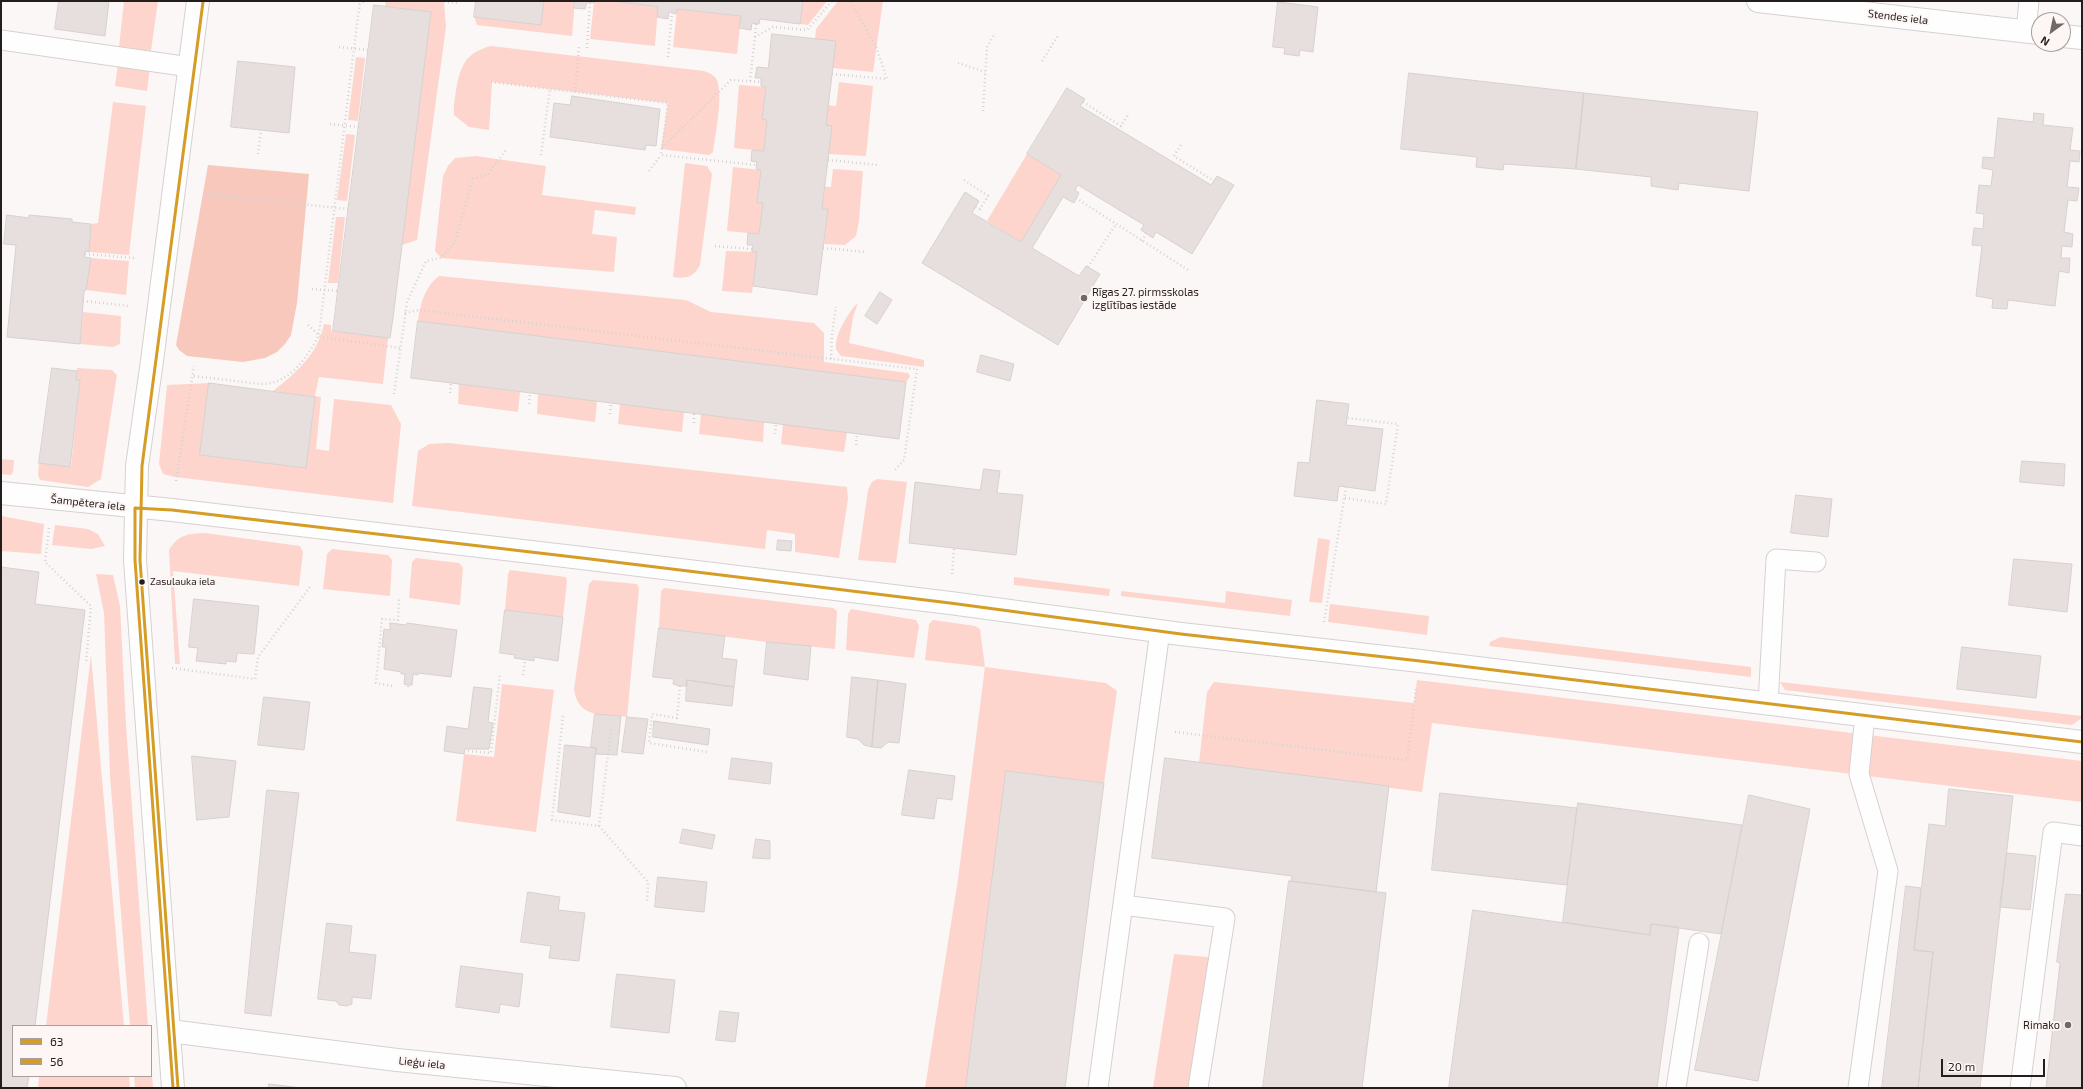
<!DOCTYPE html>
<html>
<head>
<meta charset="utf-8">
<style>
  body { margin:0 }
  #map { position:relative; width:2083px; height:1089px; overflow:hidden; background:#fbf7f6; font-family:"Exo 2",sans-serif }
  canvas { display:block }
  .frame { position:absolute; inset:0; border:2px solid #231d1b; pointer-events:none }
  .legend { position:absolute; left:12px; top:1025px; width:140px; height:52px; box-sizing:border-box; background:#fdf6f4; border:1px solid #a69f9d; margin:0; padding:5px 7px; list-style:none; font-size:12px; color:#231d1b }
  .legend li { display:flex; align-items:center; gap:8px; height:20px }
  .legend b { width:20px; border:1px solid #a69f9d }
  .north { position:absolute; left:2031px; top:12px; width:40px; height:40px; box-sizing:border-box; background:#fdf6f4; border:1px solid #a69f9d; border-radius:50%; rotate:213deg; font-size:11px; font-weight:700; line-height:16px; text-align:center; color:#231d1b }
  .north::after { content:''; display:block; margin:auto; width:14px; height:18px; background:#6f6968; clip-path:polygon(50% 0,100% 100%,50% 72%,0 100%) }
  .scale { position:absolute; left:1941px; top:1059px; width:104px; height:18px; box-sizing:border-box; border:2px solid #231d1b; border-top:0; padding-left:5px; font-size:12px; line-height:14px; white-space:nowrap; color:#231d1b; -webkit-text-stroke:3px #fdf6f4; paint-order:stroke }
</style>
</head>
<body>
<div id="map">
<canvas width="2083" height="1089"></canvas>
<div class="frame"></div>
<ul class="legend">
<li><b style="height:5px;background:#d59d25"></b>63</li>
<li><b style="height:5px;background:#d59d25"></b>56</li>
</ul>
<div class="north">N</div>
<div class="scale">20 m</div>
</div>
<script>
const c = document.querySelector('canvas').getContext('2d');
c.lineJoin = 'round';
function paint(path, color) {
  c.fillStyle = color;
  c.fill(path, 'evenodd');
}
function trace(path, color, width, dash) {
  c.strokeStyle = color;
  c.lineWidth = width;
  c.lineCap = dash ? 'butt' : 'round';
  c.setLineDash(dash || []);
  c.stroke(path);
}
function write(font, color, halo, rows, align = 'center') {
  c.font = font + ' "Exo 2",sans-serif';
  c.lineWidth = 4;
  c.setLineDash([]);
  c.textBaseline = 'middle';
  c.strokeStyle = halo;
  c.fillStyle = color;
  for (const [text, x, y, turn = 0] of rows) {
    c.save();
    c.translate(x, y);
    c.rotate((+turn || 0) * Math.PI / 180);
    c.textAlign = isNaN(turn) ? turn : align;
    if (halo) c.strokeText(text, 0, 0);
    c.fillText(text, 0, 0);
    c.restore();
  }
}
paint(new Path2D(`
  M124,1H158L151,51L119,47Z
  M386,1H444L446,27L417,240L402,245L431,12L385,6Z
  M544,1H575L572,36L477,25L474,17L541,25Z
  M594,1H612L658,7L655,46L590,39Z
  M803,1H827L808,25L800,24Z
  M838,1H883L873,72L833,68L815,39L816,29Z
  M677,9L741,16L737,54L673,47Z
  M491,46L704,71C707,72 712,74 715,77C725,89 715,136 713,152L709,155L661,149L668,103L492,82L489,130L469,127L454,115C453,107 455,99 456,90C461,65 465,53 491,46Z
  M356,57L365,58L358,121L348,120Z
  M118,63L150,68L147,91L115,86Z
  M839,82L873,86L866,156L828,154L826,125L828,105L836,106Z
  M739,85L766,87L762,119L767,120L764,151L734,148Z
  M113,102L146,106L129,255L89,252L91,224L98,223Z
  M346,134L355,135L347,201L337,200Z
  M1027,154L1061,175L1021,242L987,221Z
  M476,156L546,166L542,195L636,207L635,215L595,210L592,234L617,237L614,272L441,258L435,251L443,176L448,166L455,158Z
  M685,163L707,166L712,174L700,265C694,277 686,279 673,277Z
  M733,167L761,170L757,203H763L759,234L727,231Z
  M833,169L863,171L859,221L856,236L845,245L824,244L828,209H822L825,187H831Z
  M336,217H345L338,283H328Z
  M726,251L757,252L752,293L722,291Z
  M91,258L129,261L126,295L86,290Z
  M439,276L686,300L711,312L814,323L824,333V362L908,373L910,376L906,382L418,321C420,305 425,286 439,276Z
  M858,303L853,317L849,343L924,360V367L841,356C840,354 838,353 837,351C831,340 850,309 858,303Z
  M83,312L121,316L120,344L113,347L80,344Z
  M324,324L331,325V331L388,338L383,384L319,377L315,396L321,397L316,449L329,451L334,399L391,405L401,424L393,503L175,477L163,474L159,464L167,385L209,383L200,455L306,468L315,397L273,391C296,373 318,354 324,324Z
  M77,368L112,370L117,375L101,479L88,487L40,480L38,475L39,463L71,467L80,381L76,380Z
  M459,384L520,392L518,412L458,404Z
  M538,394L597,401L595,422L537,414Z
  M620,404L684,412L682,432L618,424Z
  M701,414L764,422L763,442L699,434Z
  M783,424L847,432L844,452L781,444Z
  M448,443L847,487L848,499L839,558L795,552V534L767,530L765,549L412,506L418,451L429,444Z
  M1,459L14,460L13,472L11,475L1,474Z
  M877,479L907,482L896,563L858,560L868,490L872,482Z
  M1,516L44,524L41,554L1,551Z
  M55,525L88,529L98,534L105,546L91,549L52,545Z
  M205,533L300,546L303,552L299,586L173,571L180,664H175L169,550C179,534 187,534 205,533Z
  M1318,538L1330,540L1322,603L1309,602Z
  M332,549L388,555L392,560L390,596L323,589L327,554Z
  M416,558L459,563L463,568L460,605L409,598L412,562Z
  M510,570L566,577L567,581L563,617L505,610L508,574Z
  M96,574L113,575L120,606L126,725L148,1026H130L110,776L104,613Z
  M1014,577L1110,589L1109,596L1014,585Z
  M593,580L637,584L639,589L627,717C604,713 578,720 574,689L589,584Z
  M664,588L833,608L837,611L835,649L767,642L659,628L661,591Z
  M1121,591L1225,603L1226,591L1292,600L1290,616L1121,596Z
  M1330,604L1429,616L1427,635L1328,622Z
  M851,609L916,620L919,626L914,658L846,650L848,614Z
  M933,620L975,626L980,629L985,667L1106,683L1117,691L1104,783L1006,771L966,1088H925L958,879L985,667L925,660L929,624Z
  M1501,637L1751,667V677L1489,646L1490,642Z
  M91,655L124,1026H46Z
  M1417,680L2082,761V802L1432,723L1422,792L1199,763L1207,692L1214,682L1414,703Z
  M1780,682L2082,716V718L2072,725L1785,690Z
  M502,684L554,690L536,832L456,821L464,754L494,757Z
  M1174,954L1218,958L1198,1088H1153Z
  M151,1061L153,1088H135L134,1076H151Z
  M39,1076H129L130,1088H38Z`), '#fdd5cc');
paint(new Path2D(`
  M208,165L309,174L297,303L291,335L285,344L277,352L265,358L243,362L187,356L179,350L176,345Z`), '#f8c8bd');
const building = new Path2D(`
  M59,1H109L105,36L55,29Z
  M476,1H544L541,25L474,17Z
  M575,1H594V3L587,2L585,9L574,8Z
  M612,1H803L800,24L760,19L759,24L752,23L751,30L739,28L741,16L677,9L676,14L669,12L668,19L657,17L658,7Z
  M1278,2L1318,7L1313,52L1300,50L1299,56L1284,54L1285,48L1273,47Z
  M374,5L431,12L393,318L390,338H388L333,331Z
  M772,34L836,41L826,125L832,126L822,209H828L817,295L753,286L757,252H752L753,245H747L748,233L759,234L763,203H757L761,170L756,169L757,162L751,161L752,150L764,151L767,120L762,119L766,87L761,86V78H755L757,67L768,68Z
  M238,61L295,67L289,133L231,127Z
  M1409,73L1584,93L1576,169L1504,164L1503,170L1476,167L1477,157L1401,149Z
  M1067,88L1085,99L1080,106L1211,185L1217,176L1234,185L1192,254L1156,232L1153,238L1141,230L1144,225L1078,185L1075,190L1079,193L1074,203L1063,197L1032,248L1079,276L1086,266L1100,274L1058,345L922,263L965,192L979,201L972,213L1021,242L1061,175L1027,154Z
  M1584,93L1758,112L1749,191L1679,183L1678,190L1651,186V177L1576,169Z
  M572,96L660,109L656,146L646,145L645,150L550,137L554,103L570,105Z
  M2034,113L2044,114L2043,125L2073,128L2070,150L2080,151L2079,162L2070,161L2067,187L2079,188L2077,201L2068,200L2064,232L2073,234L2072,247L2062,246L2061,258H2070L2069,273L2059,271L2055,306L2008,300L2007,309L1992,308L1993,299L1976,296L1982,246L1972,245L1974,228L1983,229L1984,214L1976,213L1979,185L1991,186L1993,170L1982,168L1983,157L1994,158L1998,118L2033,122Z
  M7,215L29,218V215L72,219V222L91,224L89,252L85,251L84,257L91,258L86,290L84,291L80,344L7,337L16,245L4,244Z
  M880,292L892,300L877,324L865,316Z
  M418,321L906,382L899,439L411,378Z
  M981,355L1014,364L1010,381L977,372Z
  M52,368L77,371L76,380H80L70,467L39,463Z
  M209,383L315,397L306,468L200,455Z
  M1317,400L1349,404L1346,425L1383,429L1375,491L1339,486L1337,501L1294,496L1298,462L1309,463Z
  M2022,461L2065,464L2064,486L2020,482Z
  M984,469L1000,471L997,493L1023,495L1016,555L909,543L915,482L980,490Z
  M1796,495L1832,499L1828,537L1791,533Z
  M778,540L792,541L791,551L777,550Z
  M2014,559L2072,564L2067,612L2009,605Z
  M1,567L39,572L35,604L85,610L35,1026H13V1076H29L27,1088H1Z
  M194,599L259,606L254,654L237,653L236,662L226,661V664L196,661L198,648L189,647Z
  M505,610L563,617L558,661L534,657V661L514,658L515,655L500,653Z
  M390,623L406,625L407,623L457,630L451,677L418,673V675L413,674L412,685H408L404,684L405,674H401V672L384,669L386,647H382L384,629L390,630Z
  M659,628L725,636L722,658L737,660L734,687L687,680V686H680L673,684L674,679L653,677Z
  M767,642L811,646L808,680L764,674Z
  M1962,647L2041,656L2036,698L1957,689Z
  M852,677L878,680L872,747L864,745L858,739L847,737Z
  M687,680L734,687L732,706L686,701Z
  M878,680L906,684L899,743L888,742L881,748L872,747Z
  M474,687L492,689L488,722L493,723L489,749H465L464,754L444,751L447,726L468,729Z
  M264,697L310,702L304,750L258,745Z
  M595,714L621,716L617,755L596,754V748L591,747Z
  M627,717L648,719L643,754L622,752Z
  M654,721L710,729L708,745L653,737Z
  M565,745L596,748L590,817L558,812Z
  M192,756L236,761L229,817L197,820Z
  M732,758L772,763L770,784L729,779Z
  M1165,758L1389,786L1376,892L1291,881L1292,876L1152,858Z
  M909,770L955,776L952,800L937,798L934,819L902,815Z
  M1006,771L1104,783L1065,1088H966Z
  M1949,789L2013,796L1980,1088H1918L1933,952L1914,950L1929,824L1945,826Z
  M267,790L299,793L271,1016L245,1013Z
  M1440,793L1577,808L1567,885L1432,870Z
  M1749,795L1810,809L1758,1081L1695,1070Z
  M1578,803L1742,825L1721,934L1651,924L1650,935L1563,922Z
  M683,829L715,835L712,849L680,843Z
  M756,839L770,841V859L753,858Z
  M2007,853L2036,856L2030,910L2000,907Z
  M658,877L707,882L704,912L655,907Z
  M1289,881L1386,893L1362,1088H1263Z
  M1906,886L1921,888L1914,950L1933,952L1918,1088H1882Z
  M528,892L560,897L558,910L585,913L579,961L549,958L551,946L521,942Z
  M2066,894L2082,895V1088H2046L2060,963L2057,962Z
  M1473,910L1650,935L1651,924L1679,927L1657,1088H1449Z
  M327,923L352,926L349,952L376,955L371,999L352,997V1004L347,1006L339,1005L336,1001L318,999Z
  M461,966L523,974L519,1007L500,1004L499,1013L456,1007Z
  M617,974L675,980L669,1033L611,1027Z
  M720,1011L739,1013L735,1042L716,1040Z
  M269,1084L302,1088H269Z`);
paint(building, '#e7dfdd');
trace(building, '#d6d1d0', 1);
const lane = new Path2D(`
  M2026,31L2029,1
  M1,40L190,67
  M1768,704L1776,559L1816,562
  M1123,905L1225,918L1198,1088
  M1098,1088L1160,631
  M1676,1088L1699,943
  M1858,1088L1888,871L1859,774L1865,715
  M2020,1088L2053,832L2082,836`);
const street = new Path2D(`
  M1758,1L2039,33
  M2063,36L2082,38
  M1,493L172,510L582,558L950,603L1181,634L1420,661L2082,742
  M170,1031L397,1060L675,1088
  M173,1088L135,560L137,466L152,361L198,1`);
trace(lane, '#d6d1d0', 21);
trace(street, '#d6d1d0', 24);
trace(new Path2D(`
  M440,1L458,3
  M755,37L756,24
  M339,47L368,50
  M587,48L590,3
  M668,57L672,13
  M1042,61L1059,34
  M958,63L985,72
  M832,74L887,79L877,49L850,1
  M750,81L755,37L773,27L807,30L832,1
  M491,82L668,103L661,155L756,165
  M575,92L579,47
  M1083,102L1121,126L1129,113
  M983,111L987,47L995,33
  M330,124L359,127
  M1181,145L1174,156L1214,181
  M662,148L731,80L761,82
  M258,154L261,130
  M541,155L550,88
  M828,160L878,165
  M649,171L661,155
  M964,180L988,196L980,209L976,207
  M204,194L348,209
  M1076,198L1188,270
  M1142,241L1146,233
  M715,246L752,249
  M823,248L866,252
  M85,254L135,258
  M1088,267L1116,224
  M312,289L338,291
  M83,301L130,306
  M405,313L419,310L917,369L904,460L895,470
  M308,325L321,337L400,348
  M831,359L832,334L836,307
  M194,376L260,384C288,385 308,358 319,334L358,16L360,4L365,1
  M450,393L451,383
  M394,394L407,302L426,261L441,258L455,242L473,179L488,174L506,150
  M529,404L530,393
  M610,414L611,403
  M694,423V413
  M775,434L776,424
  M856,445L857,433
  M176,481L194,366
  M1345,498L1386,504L1398,424L1347,418
  M49,528L45,562L91,606L86,664
  M952,574L954,549
  M1324,622L1346,487
  M172,668L255,679L258,657L310,587
  M523,675L525,660
  M392,686L376,683L382,619L398,620L399,597
  M680,686L677,718L652,714L649,743L707,752
  M408,687V685
  M563,716L552,820L599,826L648,882L647,901
  M1175,732L1407,760L1416,689
  M468,751L491,753L500,673
  M599,826L611,730`), '#d5d3d2', 2.5, [1, 3]);
trace(lane, '#fefefe', 19);
trace(street, '#fefefe', 22);
trace(new Path2D(`
  M135,508L172,510L582,558L950,603L1181,634L1420,661L2082,742
  M135,508V560L173,1088`), '#d59d25', 3);
trace(new Path2D(`
  M178,1088L140,560L142,466L203,2`), '#d59d25', 3);
for (const [x, y, r, color] of [
  [1084,298,4,"#6f6968"],
  [142,582,3.5,"#231d1b"],
  [2068,1025,4,"#6f6968"]
]) {
  const dot = new Path2D();
  dot.arc(x, y, r, 0, 2 * Math.PI);
  c.fillStyle = color;
  c.fill(dot);
  trace(dot, '#fdf6f4', 1.5);
}
write('10px', '#231d1b', '#fdf6f4', [
  ["Zasulauka iela",150,582]
], 'left');
write('11px', '#231d1b', '#fdf6f4', [
  ["Stendes iela",1898,17,7],
  ["Šampētera iela",88,503,6],
  ["Lieģu iela",422,1063,6]
]);
write('11px', '#231d1b', '#fdf6f4', [
  ["Rīgas 27. pirmsskolas",1092,292],
  ["izglītības iestāde",1092,305],
  ["Rimako",2060,1025,"right"]
], 'left');
</script>
</body>
</html>
